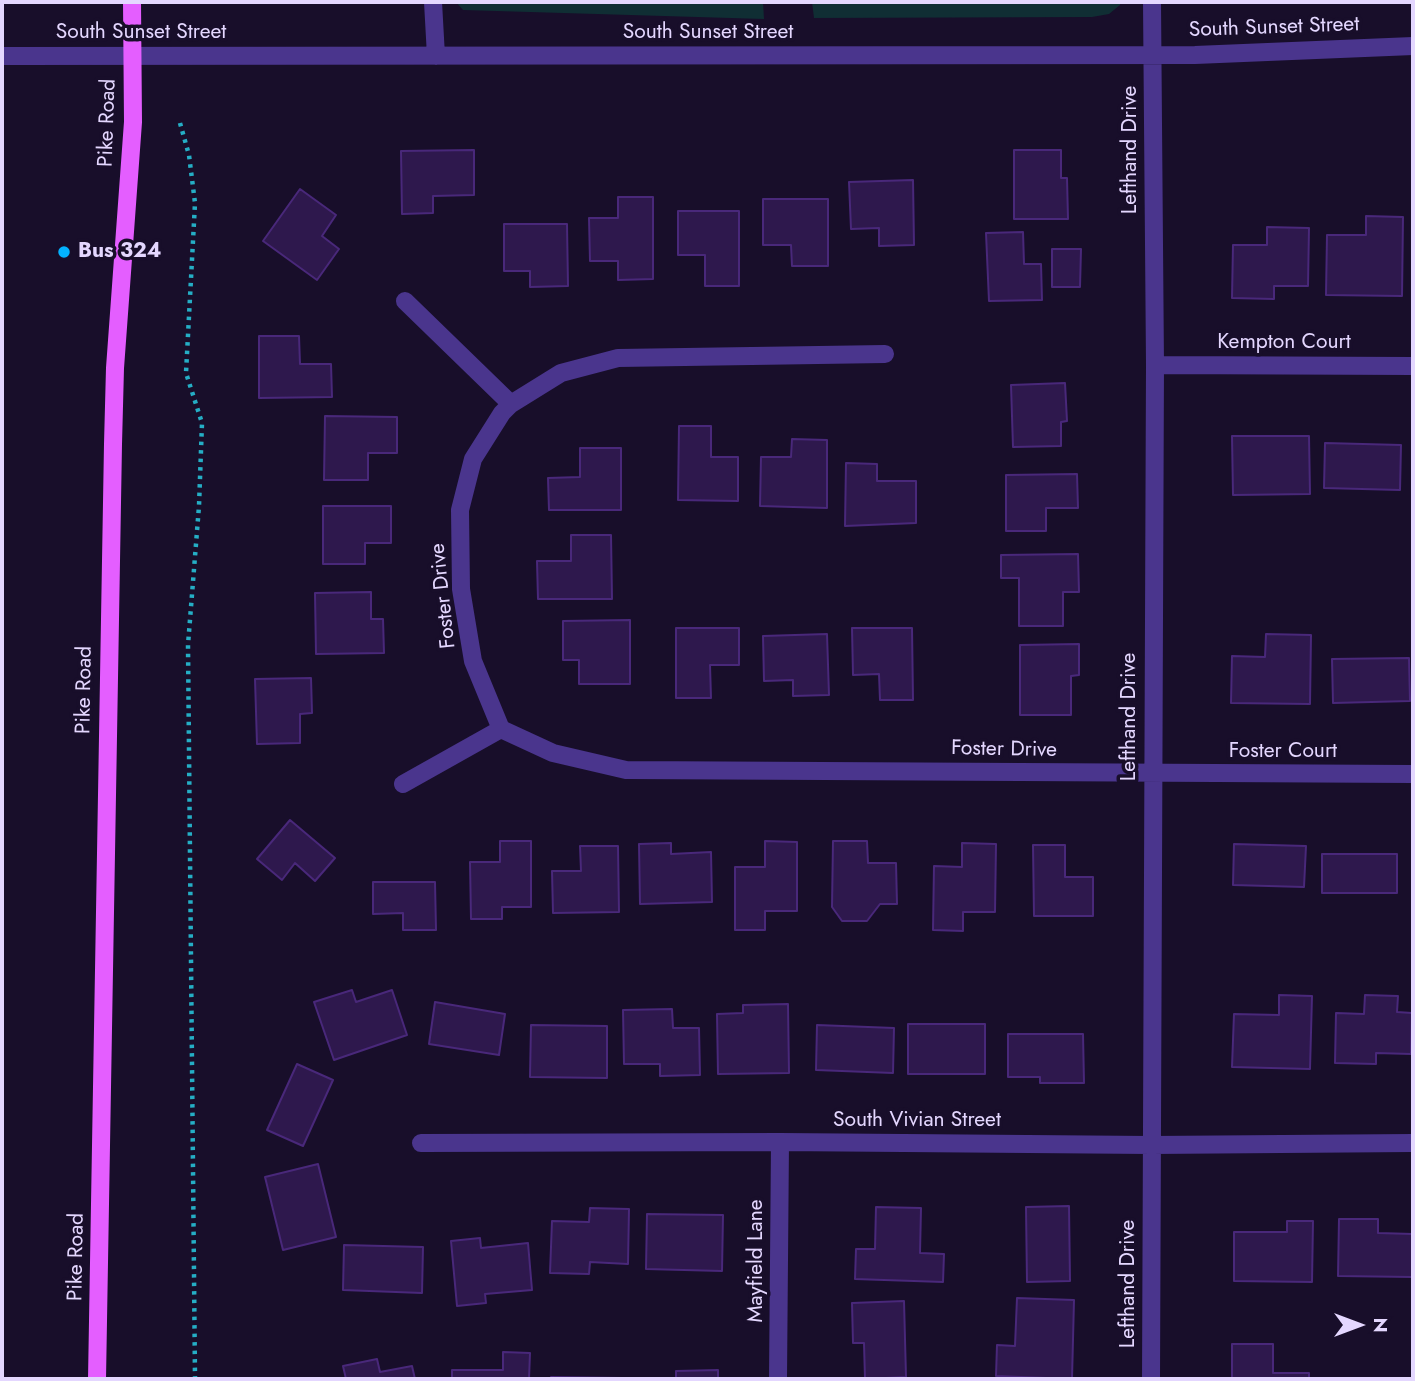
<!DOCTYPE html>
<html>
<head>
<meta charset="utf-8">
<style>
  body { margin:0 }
  #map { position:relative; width:1415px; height:1381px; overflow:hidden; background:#180e2a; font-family:Jost,sans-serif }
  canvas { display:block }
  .frame { position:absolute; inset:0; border:4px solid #e4d7ff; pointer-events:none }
  .north { position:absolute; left:1324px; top:1290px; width:70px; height:70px; -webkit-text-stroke:5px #180e2a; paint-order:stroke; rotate:90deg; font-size:19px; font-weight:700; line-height:28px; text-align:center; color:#e4d7ff }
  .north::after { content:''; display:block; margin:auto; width:24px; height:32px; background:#e4d7ff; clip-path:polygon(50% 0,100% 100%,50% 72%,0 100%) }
</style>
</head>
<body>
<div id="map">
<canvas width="1415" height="1381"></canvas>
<div class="frame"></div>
<div class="north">N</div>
</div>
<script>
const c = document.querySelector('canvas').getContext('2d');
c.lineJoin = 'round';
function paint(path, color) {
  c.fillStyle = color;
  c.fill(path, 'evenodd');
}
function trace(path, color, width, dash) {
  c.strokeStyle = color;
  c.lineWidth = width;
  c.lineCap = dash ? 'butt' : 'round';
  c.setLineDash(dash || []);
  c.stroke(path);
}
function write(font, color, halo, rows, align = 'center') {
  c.font = font + ' Jost,sans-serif';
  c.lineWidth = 7;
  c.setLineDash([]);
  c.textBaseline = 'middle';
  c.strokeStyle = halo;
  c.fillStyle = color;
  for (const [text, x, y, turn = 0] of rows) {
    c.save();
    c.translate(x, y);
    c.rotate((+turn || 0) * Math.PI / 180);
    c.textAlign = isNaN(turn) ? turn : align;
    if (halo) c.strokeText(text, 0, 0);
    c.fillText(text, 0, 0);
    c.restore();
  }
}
paint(new Path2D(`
  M456,2H763L764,19L463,10Z
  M812,2H1120V5L1109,14L1092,17L814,18Z`), '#102e34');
const building = new Path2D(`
  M474,150V195L433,196V213L402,214L401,151Z
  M1014,150H1061V178H1067L1068,219H1014Z
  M913,180L914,245L879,246V228L851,229L849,182Z
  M300,189L336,215L322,236L339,249L317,280L263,241Z
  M618,197H653V279L618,280V261H590L589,218H618Z
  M763,199H828V266H792L791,245H763Z
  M678,211H739V286H705V255H678Z
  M1366,216L1403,217L1402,296L1326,295L1327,235H1366Z
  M504,224H567L568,286L530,287V271H504Z
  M1267,227L1309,228L1308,286H1274V299L1232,298L1233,245H1267Z
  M1023,232L1024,264H1041L1042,300L989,301L986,233Z
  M1052,249H1081L1080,287H1052Z
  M259,336H299L300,364H331L332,397L259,398Z
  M1065,383L1067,421L1061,422V446L1013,447L1011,385Z
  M325,416L397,417V453H368V480H324Z
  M679,426H711V457H738V501L678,500Z
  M1232,436H1309L1310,494L1233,495Z
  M792,439L827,440V508L760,506L761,457H791Z
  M1325,443L1401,445L1400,490L1324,488Z
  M580,448H621V510H549L548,478L580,477Z
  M846,463L877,464V481H916V523L845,526Z
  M1077,474L1078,508H1046V531H1006V475Z
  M323,506H391V543H365V564H323Z
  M571,535H611L612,599H538L537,561H571Z
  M1078,554L1079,592H1063V626H1019V578H1001V555Z
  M371,592V619H383L384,653L316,654L315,593Z
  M630,620V684H579V660H563V621Z
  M676,628H739V665H710L711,698H676Z
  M852,628H912L913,700H880L879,674L853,675Z
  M827,634L829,695L793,696V680L764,681L763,636Z
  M1266,634L1311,635L1310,704L1231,703L1232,656L1265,657Z
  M1079,644V675L1071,676V715H1020V645Z
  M1409,658L1410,701L1333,703L1332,659Z
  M311,678L312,713L300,714V743L257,744L255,679Z
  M290,820L335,858L315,881L295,863L282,880L257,859Z
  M500,841H531V907H502V919H471L470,862H500Z
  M765,841L797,842V911H765V930H735V867H765Z
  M833,841H867L868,863H896L897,904H880L867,921H842L832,907Z
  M671,843V854L711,852L712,902L640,904L639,844Z
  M962,843L996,844L995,912H963V931L933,930L934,866L962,867Z
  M1234,844L1306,846L1304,887L1233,885Z
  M1033,845H1065V877H1093V916H1034Z
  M580,846H618L619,912L553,913L552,871H581Z
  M1322,854H1397V893H1322Z
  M373,882H435L436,930H403V913L373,914Z
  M352,990L356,1002L392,990L407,1035L334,1060L314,1002Z
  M1279,995L1312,996L1310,1069L1232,1067L1234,1014L1279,1015Z
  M1365,995L1398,996L1397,1012L1412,1013L1411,1054L1376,1053V1064L1335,1063L1336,1013L1364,1014Z
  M435,1002L505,1014L499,1055L429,1044Z
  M788,1004L789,1073L718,1074L717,1014L743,1013V1005Z
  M672,1009L673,1028H699L700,1075L660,1076V1064H624L623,1010Z
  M908,1024H985V1074H908Z
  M531,1025L607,1026V1078L530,1077Z
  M817,1025L894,1028L893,1073L816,1070Z
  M1008,1034H1083L1084,1083H1040V1077H1008Z
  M297,1064L333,1080L303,1146L267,1130Z
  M318,1164L336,1237L283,1250L265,1177Z
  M1069,1206L1070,1281L1027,1282L1026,1207Z
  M876,1207L921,1208L920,1253L944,1254L943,1282L855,1279L856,1249H875Z
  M590,1208L629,1209L628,1264L590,1262L589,1274L550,1273L552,1221L589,1222Z
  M647,1214L723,1215L722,1271L646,1269Z
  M1339,1219H1378V1233L1413,1234V1277L1338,1276Z
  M1287,1221H1313L1312,1282L1234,1281V1232H1287Z
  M480,1238L481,1248L528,1243L532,1290L485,1294L486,1303L457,1306L451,1241Z
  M344,1245L423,1247L422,1293L343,1290Z
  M1017,1298L1074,1300L1072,1379L996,1376L997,1345L1015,1346Z
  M904,1301L906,1377L865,1379L864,1343H853L852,1303Z
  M1232,1344H1273V1373H1309V1379H1232Z
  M503,1352L530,1353L529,1379H452V1370H503Z
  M377,1359L380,1372L412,1366L415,1379H346L343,1366Z
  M718,1370V1379H676V1371Z
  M551,1377L623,1378V1379H551Z`);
paint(building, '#2e184d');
trace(building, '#49287a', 2);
trace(new Path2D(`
  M180,123L189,155L195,203L186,373L202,423L199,506L188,645L195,1379`), '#25aec5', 4.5, [3.5, 5]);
trace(new Path2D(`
  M433,2L436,56
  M2,56L1195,55L1413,46
  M405,301L511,404
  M885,354L618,358L561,373L511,404L502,413L473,459L460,510L461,589L473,661L501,729L553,753L626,770L1413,774
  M1155,365L1413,366
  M403,784L501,729
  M421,1143L780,1142L1151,1145L1413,1143
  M778,1379L780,1142
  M1151,1379L1155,365L1152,2`), '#4a358d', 18);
trace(new Path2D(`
  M97,1379L113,444L115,368L133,122L132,2`), '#e45eff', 18);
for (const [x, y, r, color] of [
  [64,252,7,"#03b2ff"]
]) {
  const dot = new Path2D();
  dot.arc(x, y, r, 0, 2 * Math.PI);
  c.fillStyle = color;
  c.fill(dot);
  trace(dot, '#180e2a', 2.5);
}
write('21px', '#e4d7ff', '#180e2a', [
  ["South Sunset Street",1274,28,-2],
  ["South Sunset Street",141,33],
  ["South Sunset Street",708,33],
  ["Pike Road",108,123,-88],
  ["Lefthand Drive",1131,150,-90],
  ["Kempton Court",1284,343],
  ["Foster Drive",444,596,-96],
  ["Pike Road",85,690,-89],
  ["Lefthand Drive",1130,717,-90],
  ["Foster Drive",1004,750,1],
  ["Foster Court",1283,752],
  ["South Vivian Street",917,1121],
  ["Pike Road",77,1257,-89],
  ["Mayfield Lane",757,1261,-90],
  ["Lefthand Drive",1129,1284,-90]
]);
write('bold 21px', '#e4d7ff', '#180e2a', [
  ["Bus 324",78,252]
], 'left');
</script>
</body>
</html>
